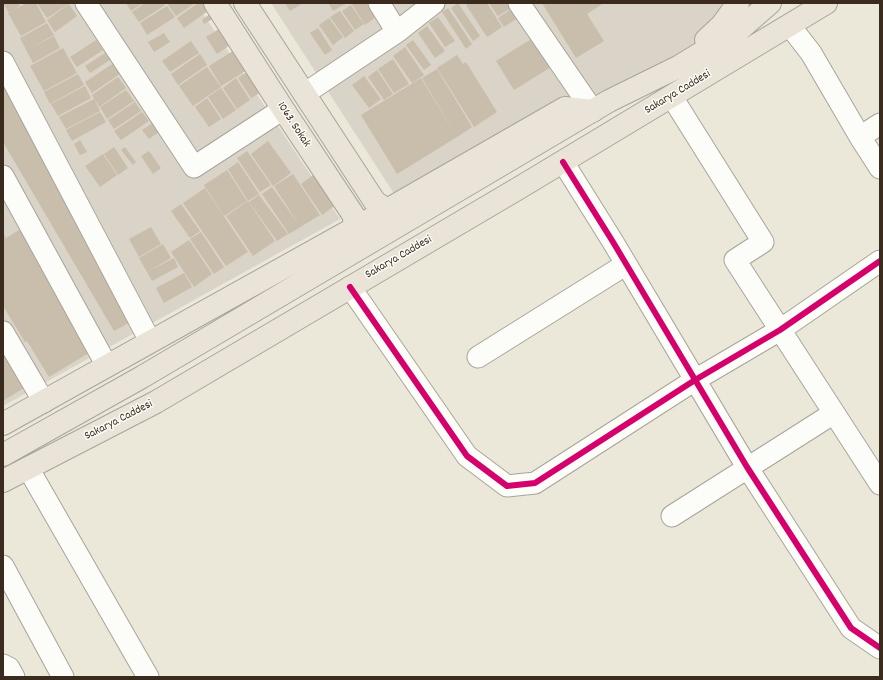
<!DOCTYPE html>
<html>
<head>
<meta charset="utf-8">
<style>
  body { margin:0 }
  #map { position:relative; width:883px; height:680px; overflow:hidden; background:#ebe8da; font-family:Dekko,sans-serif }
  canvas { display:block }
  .frame { position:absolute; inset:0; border:4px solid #3b2a1e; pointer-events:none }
</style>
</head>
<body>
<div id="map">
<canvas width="883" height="680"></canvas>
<div class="frame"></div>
</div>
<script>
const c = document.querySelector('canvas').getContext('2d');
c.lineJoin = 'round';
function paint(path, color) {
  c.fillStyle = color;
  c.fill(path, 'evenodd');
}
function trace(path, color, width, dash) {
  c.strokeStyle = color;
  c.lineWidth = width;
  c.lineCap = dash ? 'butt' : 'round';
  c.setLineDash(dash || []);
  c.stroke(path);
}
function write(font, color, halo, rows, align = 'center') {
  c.font = font + ' Dekko,sans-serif';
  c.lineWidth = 3;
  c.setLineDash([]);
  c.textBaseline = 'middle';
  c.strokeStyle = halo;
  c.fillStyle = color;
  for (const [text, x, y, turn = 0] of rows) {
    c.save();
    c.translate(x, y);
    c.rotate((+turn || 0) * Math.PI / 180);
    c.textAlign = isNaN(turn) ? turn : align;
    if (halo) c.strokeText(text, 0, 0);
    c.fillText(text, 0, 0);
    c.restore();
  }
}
paint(new Path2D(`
  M3,3H196L340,219L3,406Z
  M271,3H731L703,47L402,206Z`), '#d9d4c7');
paint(new Path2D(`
  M3,3H18L20,6L9,13Z
  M27,3H36L46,22L21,36L8,13Z
  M37,3H70L47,18Z
  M126,3H143L131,11Z
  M145,3H164L165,5L139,22L132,12Z
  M171,3H195L176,16L168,5Z
  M198,3H207L211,9L184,28L177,18Z
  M285,3H303L290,11Z
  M330,3H347L333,11L329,4Z
  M353,3H369L377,16L365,25L352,4Z
  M458,3L480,36L473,41L451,8Z
  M469,3H487L502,27L487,37L466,5Z
  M489,3H507L511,8L498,16Z
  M542,3H604L587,14L604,41L576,58Z
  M69,4L77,16L55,32L47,20Z
  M351,5L364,24L355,30L342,11Z
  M167,6L175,17L147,35L140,23Z
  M448,8L472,44L466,49L442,12Z
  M511,9L518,18L504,27L498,18Z
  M340,11L354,31L345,38L330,17Z
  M211,13L214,18L204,24L202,20Z
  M438,17L455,41L445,47L429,23Z
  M329,18L343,37L333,45L319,25Z
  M47,23L54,35L30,48L54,36L60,48L33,63L20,38Z
  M427,26L445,51L435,58L418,33Z
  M222,27L233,43L217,54L206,37Z
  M318,28L332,50L325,55L310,33Z
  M164,33L170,42L154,52L148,42Z
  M533,38L551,67L514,90L496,61Z
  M96,40L103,50L77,67L70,57Z
  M413,40L431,65L424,70L406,45Z
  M191,41L199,53L170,72L162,61Z
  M405,47L424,75L412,83L393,56Z
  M63,48L77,73L44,91L30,66Z
  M236,49L249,69L221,86L209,66Z
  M105,53L110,60L90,73L85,66Z
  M200,54L207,65L178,85L171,74Z
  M457,55L463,64L466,62L497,112L474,127L437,68Z
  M393,59L409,84L394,93L378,69Z
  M114,63L121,73L92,93L85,82Z
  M207,67L221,87L193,106L179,86Z
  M437,69L472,127L457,137L422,78Z
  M249,70L263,91L251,98L238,78Z
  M377,70L393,94L384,100L368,77Z
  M3,74L136,319L114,331L3,142Z
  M78,74L84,85L50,104L44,92Z
  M364,76L381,99L369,108L352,85Z
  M118,77L126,88L99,107L92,95Z
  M236,78L250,100L237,109L223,88Z
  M421,78L457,137L397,174L361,115Z
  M85,86L91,98L58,116L51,104Z
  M221,88L236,110L223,119L208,97Z
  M126,90L134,101L107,119L100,107Z
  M207,98L221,119L209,127L195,107Z
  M94,99L100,111L66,129L59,117Z
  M135,102L141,111L114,129L108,120Z
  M100,112L106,122L72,141L66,130Z
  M142,112L149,121L121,140L114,131Z
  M157,120L163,129L149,139L142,130Z
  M80,140L87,152L80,155L74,144Z
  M268,141L291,173L273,186L251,154Z
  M114,147L128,168L118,175L104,154Z
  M125,147L136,162L133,165L121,150Z
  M149,151L161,168L153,174L141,156Z
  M247,151L271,185L260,192L237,158Z
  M103,154L117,175L100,187L85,166Z
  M238,162L259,194L248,201L228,169Z
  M227,170L247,201L224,216L204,185Z
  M320,170L341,201L322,215L301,184Z
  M293,174L320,215L289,234L262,194L272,187L299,225L274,186Z
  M205,188L248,252L226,266L183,203Z
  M259,195L288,234L277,241L249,202Z
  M248,201L275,241L253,256L226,216Z
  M181,204L200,231L190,238L171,211Z
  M24,227L97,348L49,377L27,341L25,342L3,306V233L6,238Z
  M151,227L161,244L139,257L129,239Z
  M201,232L224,267L214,274L190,239Z
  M189,240L212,274L194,287L171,252Z
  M163,244L171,258L147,272L139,258Z
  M174,258L178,267L152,281L147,272Z
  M184,273L192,287L164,303L156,288Z
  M3,337L32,383L3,401Z`), '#c9beac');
const minor = new Path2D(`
  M86,3L194,167L283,109
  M379,3L397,32
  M519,3L593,111
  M790,26L811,53L860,137L880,168
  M3,62L150,341
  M304,94L397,32L434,3
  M672,97L763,242L735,260L880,484
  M860,137L880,124
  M563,162L613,242L747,467L851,628L880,648
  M3,176L107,366
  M350,287L467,456L507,486L535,483L695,380L780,330L880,261
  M3,332L44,402
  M478,357L625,265
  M28,468L148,677
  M672,516L834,413
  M3,566L63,677
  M3,665L9,668L14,677`);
const major = new Path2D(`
  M215,3L283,109L354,216L355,241
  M245,3L375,202L398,217
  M706,40L722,25L738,3
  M3,424L387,210L565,108L593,111
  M3,455L142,377L609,101L680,66L739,30L770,3
  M3,481L156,402L519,188L826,3`);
trace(minor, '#a8a49b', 23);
trace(major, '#a8a49b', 24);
trace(minor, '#fcfcf9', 21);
trace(major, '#eae3d7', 22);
trace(new Path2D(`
  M563,162L613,242L747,467L851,628L880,648
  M350,287L467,456L507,486L535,483L695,380L780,330L880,261`), '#d6006c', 6);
write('12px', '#3b2a1e', '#fdfcf7', [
  ["Sakarya Caddesi",678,93,-31],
  ["1063. Sokak",293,125,57],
  ["Sakarya Caddesi",399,258,-30],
  ["Sakarya Caddesi",119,421,-27]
]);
</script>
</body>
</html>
